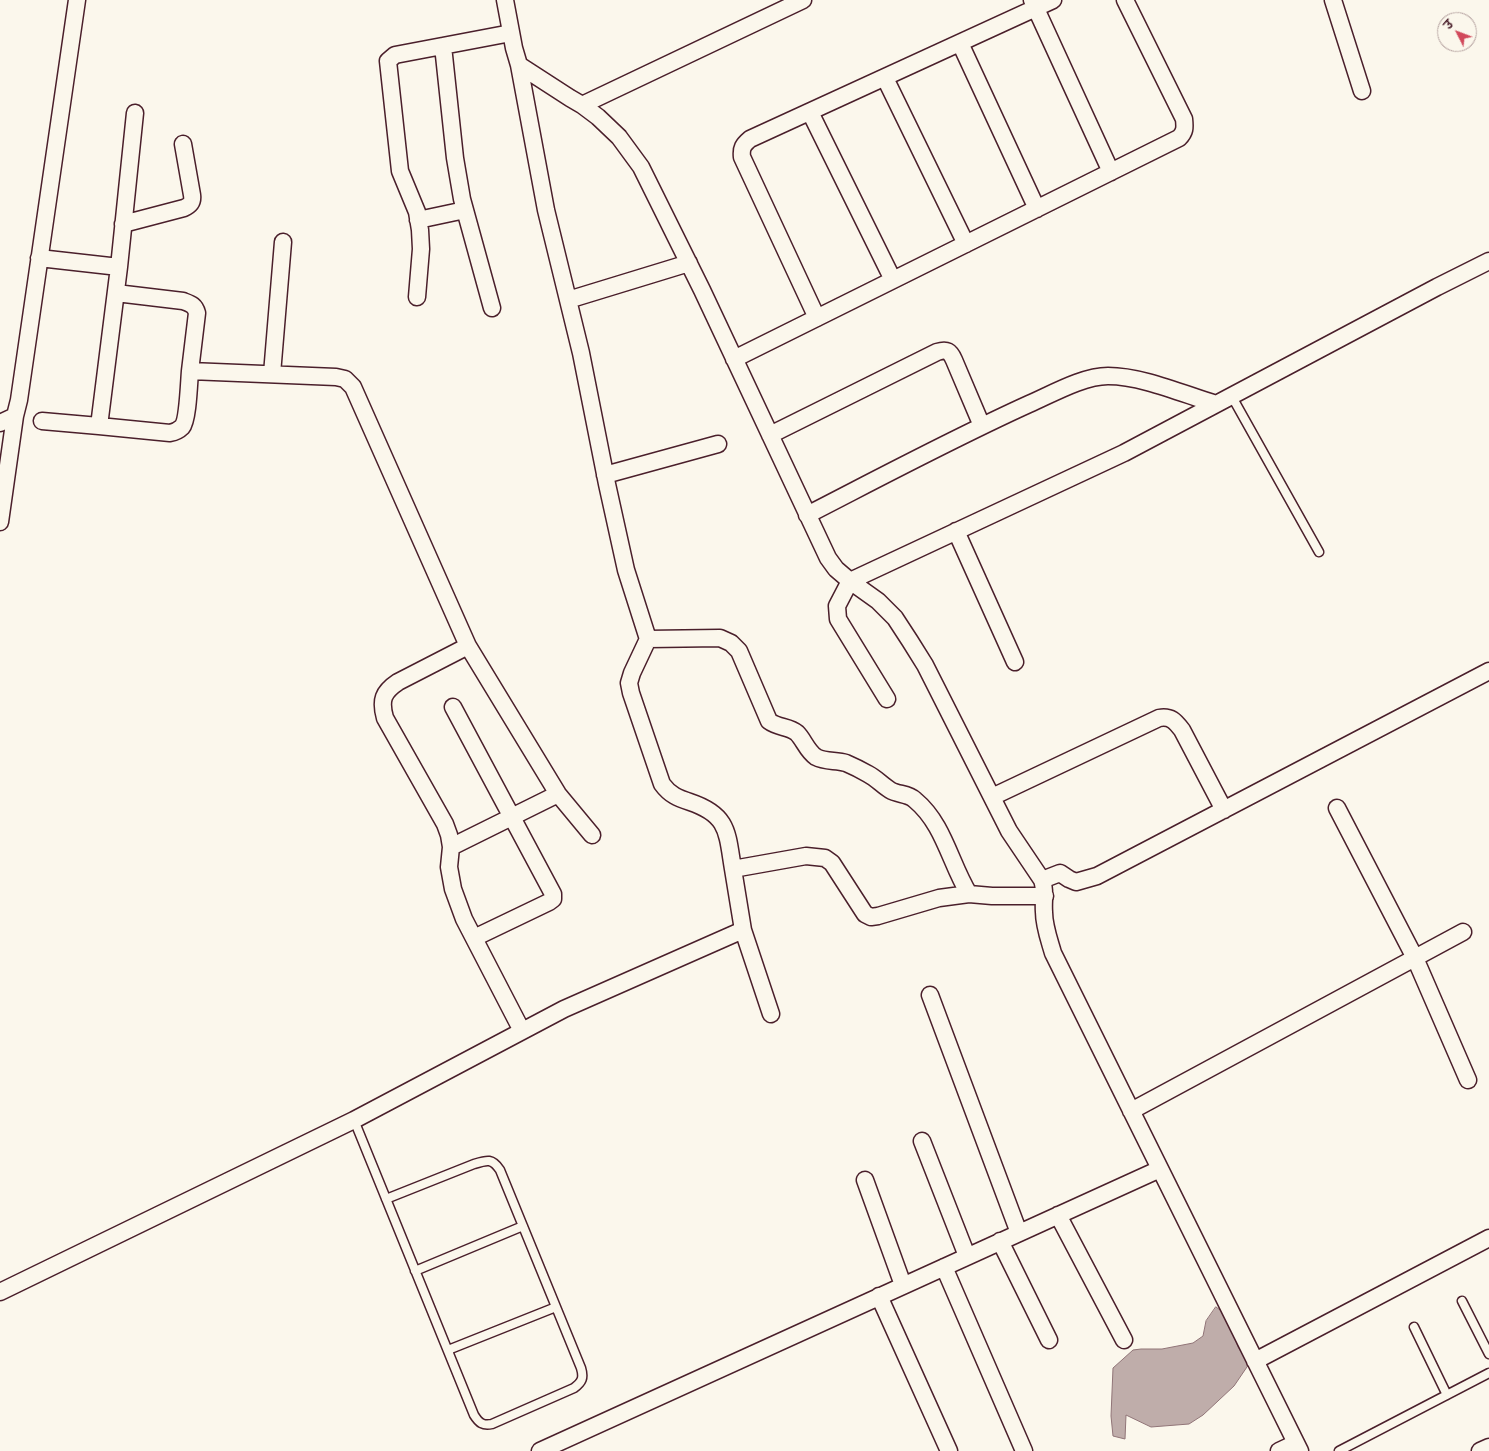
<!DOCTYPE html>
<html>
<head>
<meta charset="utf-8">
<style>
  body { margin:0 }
  #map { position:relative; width:1489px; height:1451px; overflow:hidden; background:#fbf7ec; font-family:"Playpen Sans","Playpen Sans Deva",sans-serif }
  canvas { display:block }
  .north { position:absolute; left:1437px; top:12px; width:40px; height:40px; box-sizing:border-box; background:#fbf7ec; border:1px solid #b4a19f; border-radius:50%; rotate:312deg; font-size:11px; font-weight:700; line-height:16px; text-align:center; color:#4a1f2b }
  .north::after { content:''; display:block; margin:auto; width:14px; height:18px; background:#d1495b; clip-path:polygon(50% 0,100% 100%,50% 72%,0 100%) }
</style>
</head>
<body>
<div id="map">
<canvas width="1489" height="1451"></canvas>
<div class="north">उ</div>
</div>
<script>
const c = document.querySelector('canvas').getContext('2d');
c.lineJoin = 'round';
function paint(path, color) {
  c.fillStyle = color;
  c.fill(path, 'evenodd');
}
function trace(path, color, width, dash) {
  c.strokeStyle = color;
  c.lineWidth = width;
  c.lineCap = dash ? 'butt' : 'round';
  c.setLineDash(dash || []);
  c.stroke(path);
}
const water = new Path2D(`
  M1216,1307L1227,1315L1238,1347L1249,1364L1234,1386L1203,1415L1189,1424L1151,1427L1126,1415L1125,1439L1113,1436L1111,1416L1113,1368L1133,1350L1141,1349H1162L1193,1343L1203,1336L1206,1321Z`);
paint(water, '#bfadaa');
trace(water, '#907477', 1);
const service = new Path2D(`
  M1231,395L1319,552
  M354,1120C394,1218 434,1317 474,1415C479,1423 483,1426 492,1424L574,1388C582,1382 584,1378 581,1368L500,1170C492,1158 487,1160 474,1164L386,1199
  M415,1271L523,1226
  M1462,1301L1489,1354
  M1414,1327L1447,1395
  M448,1350L556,1307
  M1339,1451L1489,1373`);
const minor = new Path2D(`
  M505,0L514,48L519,65L570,98L582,105L598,117L619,137L641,167L702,290L828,558L836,569L850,581L878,601L895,618L910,641L925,665L1009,831L1042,880C1046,891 1043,901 1044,912C1044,926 1049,939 1053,953L1300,1451
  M1032,0L1111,172
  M1333,0L1362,91
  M960,43L1037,209
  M443,46L455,158L462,199L492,308
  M519,65L546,210L581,353L607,484L626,570L648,639L720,638L731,643L739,651L769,721C778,728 789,726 797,733C804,740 807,751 816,757C825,762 836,760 846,763C853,766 861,770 868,774C876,778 882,785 890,790C898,795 908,793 915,800C944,824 950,863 969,894
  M885,78L966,244
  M582,105L803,0
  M810,112L893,280
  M418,220L465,210
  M123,224L184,208C191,205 193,202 192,195L183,144
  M39,258L119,267L99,426L170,433C175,432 178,431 182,427C188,420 189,382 190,371L336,377L345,379L353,387L468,646L398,682C383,692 380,700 385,718L445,824L449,835L451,847L449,867L453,889L464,919L522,1031
  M119,267L135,113
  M116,293L183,301C191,304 195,305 197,313L190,371
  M417,297L421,249L420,230L417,212L400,171L388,61L395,55L511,33
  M568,300L689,263
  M817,318L742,157C741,148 743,145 750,139L1053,0
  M734,359L1179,138C1185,132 1185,128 1184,119L1125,0
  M272,374L283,242
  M42,421L99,426
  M0,423L15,416L19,400L77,0
  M770,435L937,352C947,349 950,351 954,360L982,426
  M605,475L718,444
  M807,515C881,477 954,438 1029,404C1052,394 1083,376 1108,376C1142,376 1183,394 1216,404
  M0,522L15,416
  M956,531L1015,662
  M648,639L632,673L629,683L631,693L662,784C670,795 678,798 690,802C729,815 727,833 733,869
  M468,646L558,794L592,835
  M887,699L838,619L837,606L850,581L1124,453L1437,287L1489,261
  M453,707L553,894V899L549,902L474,938
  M992,797L1159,718C1171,716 1175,721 1182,730L1224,810
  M1337,808L1415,958L1468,1080
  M451,847L558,794
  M1042,880L1060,873L1069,879L1076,882L1097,876L1489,671
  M930,995L1019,1233
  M771,1014L743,930L733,869L806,856L825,858L832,863L865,914L871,917L878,916L939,898L969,894L992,896H1045
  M1131,1111L1463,932
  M922,1141L967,1256
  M865,1180L903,1285
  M1058,1215L1124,1340
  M1000,1241L1049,1340
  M944,1267L1024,1451
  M0,1292L354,1120L564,1009L743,930
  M879,1296L949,1451
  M1255,1361L1489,1238
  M540,1451L1160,1169
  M1279,1451L1296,1443
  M1480,1451L1489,1447`);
trace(service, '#4a1f2b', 11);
trace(minor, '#4a1f2b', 19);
trace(service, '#fbf7ec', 8);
trace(minor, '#fbf7ec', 16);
</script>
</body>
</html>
